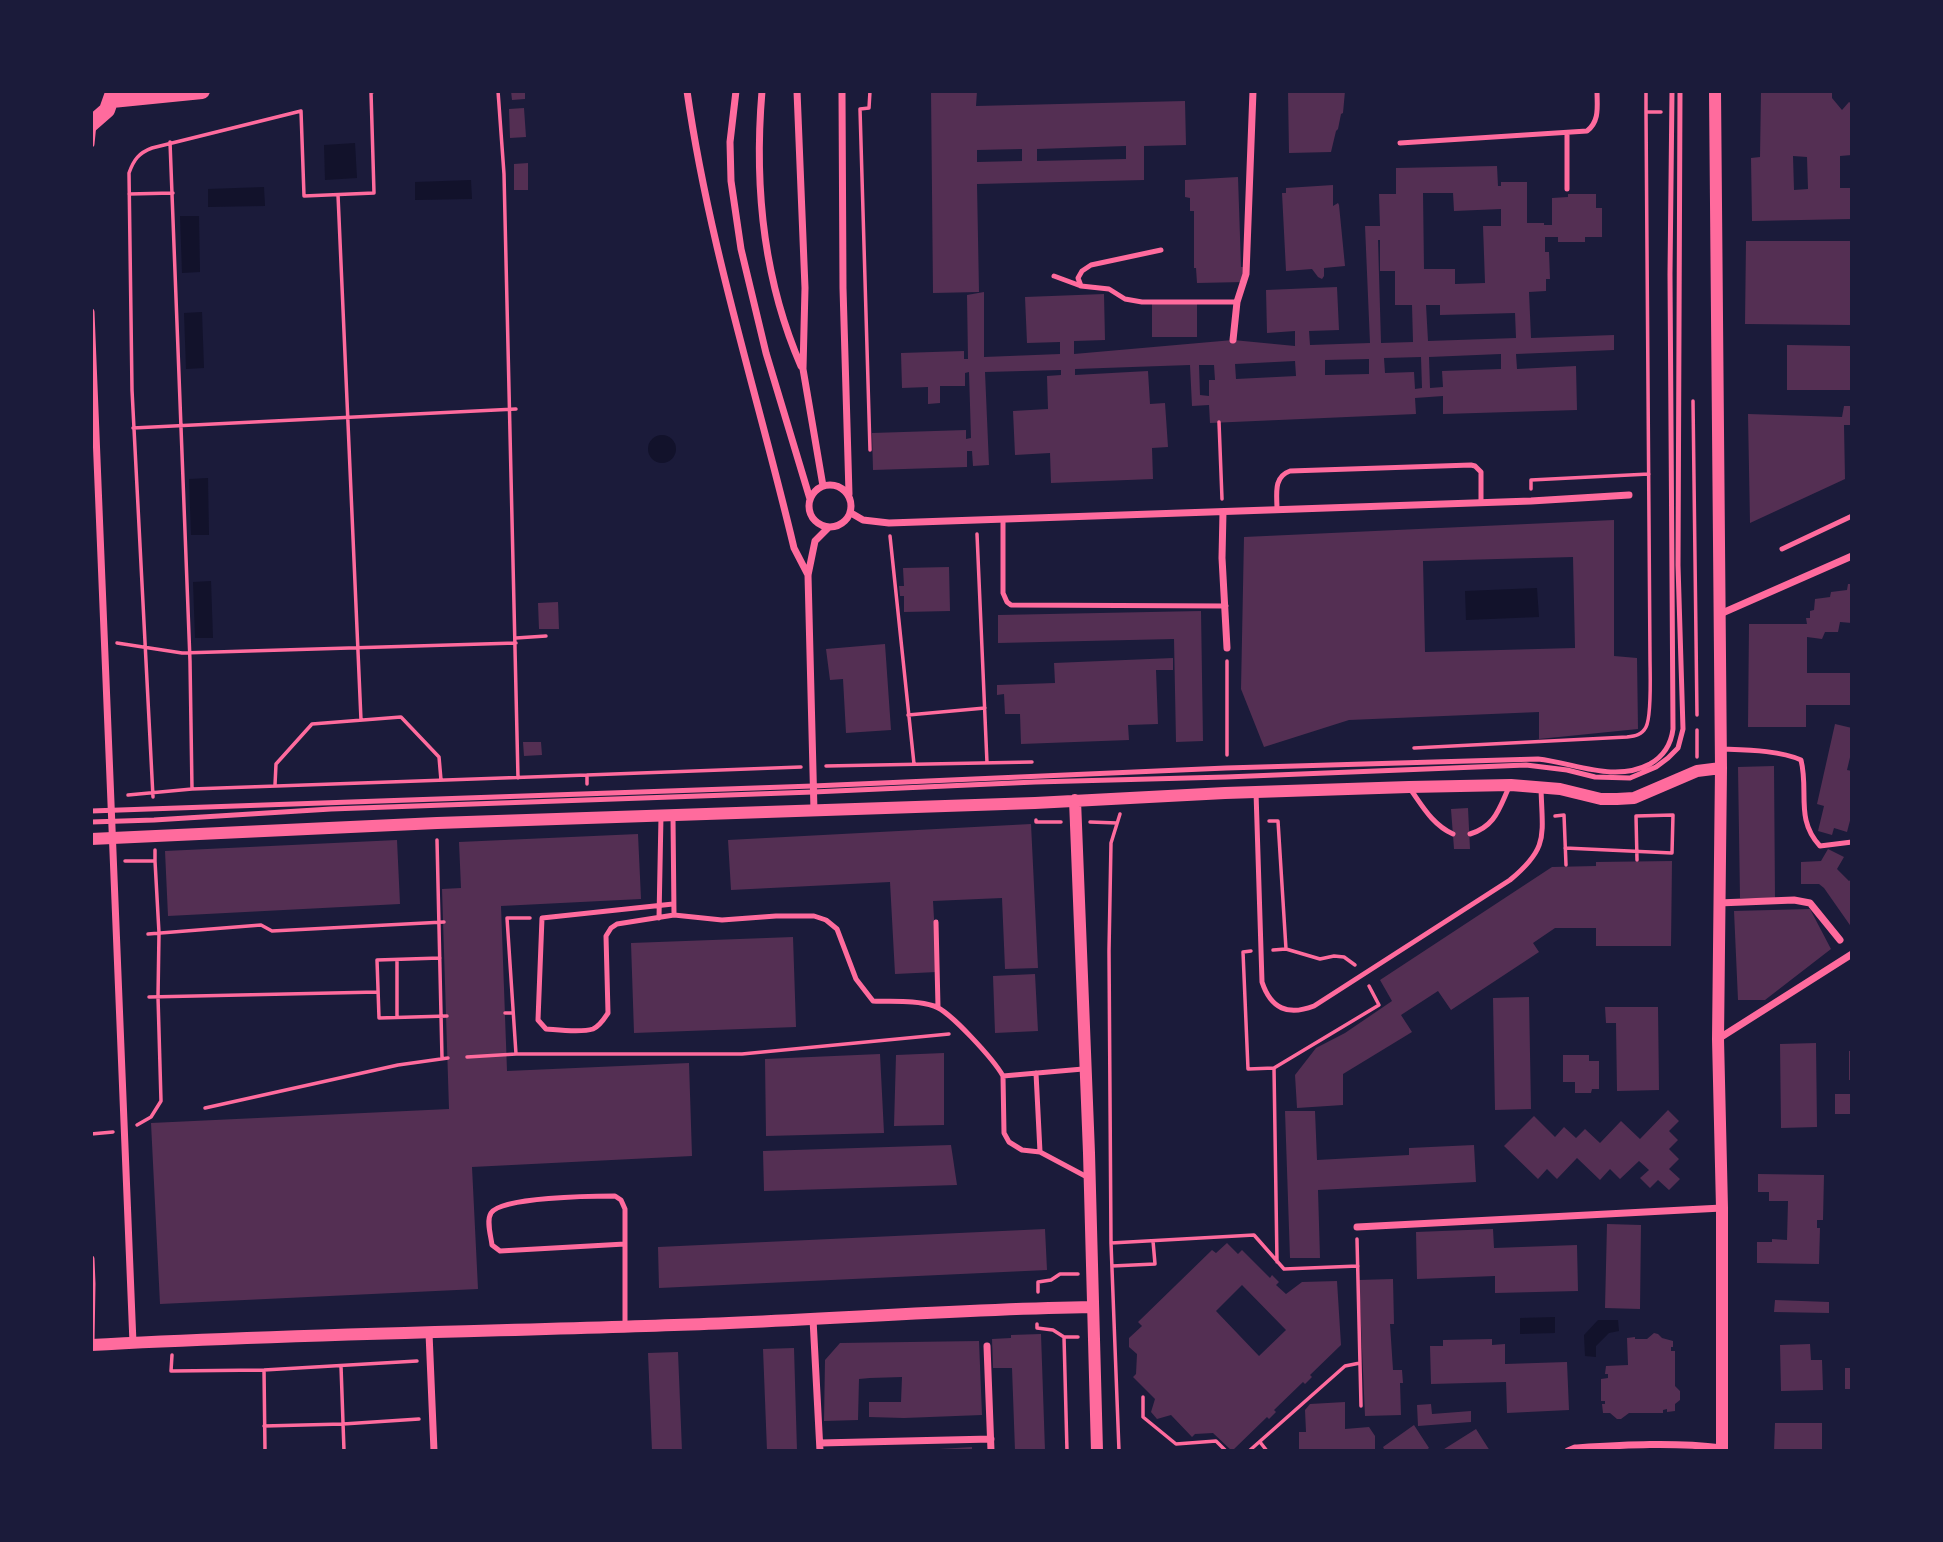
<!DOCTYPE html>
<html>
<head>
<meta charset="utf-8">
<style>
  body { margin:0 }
  #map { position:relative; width:1943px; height:1542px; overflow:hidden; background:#1b1b3a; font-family:"Golos Text",sans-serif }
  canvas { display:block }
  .frame { position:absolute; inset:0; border:93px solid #1b1b3a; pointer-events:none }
</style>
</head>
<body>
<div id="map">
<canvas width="1943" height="1542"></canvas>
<div class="frame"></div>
</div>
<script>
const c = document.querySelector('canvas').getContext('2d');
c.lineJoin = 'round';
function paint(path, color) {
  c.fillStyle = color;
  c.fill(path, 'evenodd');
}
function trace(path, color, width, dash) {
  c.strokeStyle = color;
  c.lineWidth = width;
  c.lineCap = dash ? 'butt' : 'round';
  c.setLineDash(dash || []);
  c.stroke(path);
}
paint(new Path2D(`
  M355,143L357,178L325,180L324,145Z
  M471,180L472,199L415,200V182Z
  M264,187L265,206L208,207V189Z
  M180,216H199L200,272L182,273Z
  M202,312L204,368L186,369L184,313Z
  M648 449a14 14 0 1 1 28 0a14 14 0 1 1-28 0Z
  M208,478L209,535H191L189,479Z
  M211,581L213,638H195L193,582Z
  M1537,588L1539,617L1466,620L1465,591Z
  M1555,1317V1333L1520,1334V1318Z
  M1598,1320H1618L1619,1331L1609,1333L1596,1346V1357L1585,1356L1584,1335Z`), '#12122b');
paint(new Path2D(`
  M511,91H525V99L512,100Z
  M931,91H977L976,106L1185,101L1186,145L1144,146V180L977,184L979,292L933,293ZM1126,146V159L1037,161V149ZM1022,149V161L977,162V150Z
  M1288,91H1345L1343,113L1341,114L1338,129L1336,131L1331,152L1289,153Z
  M1761,91H1832V98L1842,110L1849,102L1852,104V155L1840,156V188H1852V219L1752,221L1751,158L1760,157ZM1793,156L1807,157L1808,189L1794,190Z
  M524,108L526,137L510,138L509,109Z
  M528,163V190H514V164Z
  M1497,166L1498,186H1501V182H1527V223H1544V225H1552V198L1568,197V194H1596V208H1602V237H1585V242H1558V237H1545V252H1549L1550,279H1546V291L1529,292L1531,338L1614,335V350L1516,354L1517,369L1576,366L1577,410L1443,414V396L1415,398L1416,414L1210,423L1209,405L1192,406L1190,365L1075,369V375L1148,371L1150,404L1165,403L1168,447L1152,448L1153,479L1051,483L1050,453L1015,455L1013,411L1048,409L1047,376L1061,375V370L985,372L989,465L973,466L972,451H967V467L873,470L872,433L966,430V439L971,438L969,372L965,373V386H940V403L928,404V387L902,388L901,353L964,351V359H968L967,295L984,292V357L1060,354V342L1027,343L1025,297L1104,294L1105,340L1074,341V354L1233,340L1295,346V331L1267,333L1266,290L1337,287L1339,330L1309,331L1310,345L1370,343L1365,226H1380L1379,194H1396V168ZM1423,193H1453L1454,211L1501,209V226H1483L1485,283L1455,284V269H1424ZM1378,240H1380V271H1395V305H1412L1413,342L1381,343ZM1426,305H1440V315L1515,313L1516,338L1428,341ZM1501,354V369L1442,371L1443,387L1430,388L1429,357ZM1421,357L1422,388L1415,389L1414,372L1385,373L1384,358ZM1369,359V374L1325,375V360ZM1295,361L1296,376L1236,379L1235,364ZM1199,365H1214L1215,380H1209V396L1200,395Z
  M1238,177L1241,267H1244V282L1197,283L1196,268H1194V211H1190V198L1185,197V180Z
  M1333,185V206L1338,203L1339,205L1345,266L1324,268V276L1322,279L1318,277L1312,269L1286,271L1282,193H1286V188Z
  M1746,241H1852V325L1745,324Z
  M1197,302V337H1152V303Z
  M1787,345L1850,346V390H1787Z
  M1844,406H1852V425H1844L1845,479L1750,523L1748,414L1842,417Z
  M1614,520V656L1637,658L1638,729L1539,739V712L1349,720L1264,747L1241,689L1244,537ZM1573,557L1575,648L1425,652L1423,561Z
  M949,567L950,611L904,612V596H900L899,586H904L903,568Z
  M1848,584H1852V623L1840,622L1838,632H1825L1822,639L1807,637V673H1852V705H1806V727H1748L1749,624H1807L1806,618H1810V611L1814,610L1815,599L1830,597L1831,592L1847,590Z
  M558,602L559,629H539L538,603Z
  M1201,611L1203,741L1176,742L1174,639L998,643V615Z
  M885,644L891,730L846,733L843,679L830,680L826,649Z
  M1173,658V670H1156L1158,724L1128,725L1129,740L1021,744L1020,714H1005L1004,694L997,695V685L1055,683L1054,663Z
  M1835,724L1852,728V749L1847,770L1852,771V813L1847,832L1834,828L1832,835L1818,831L1824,806L1817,804Z
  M523,742H541L542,755L524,756Z
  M1774,766L1775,898H1740L1738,767Z
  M1468,808L1470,849H1454L1451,809Z
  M1031,824L1038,968L1005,969L1002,898L933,901L937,972L895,974L890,882L731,890L728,840Z
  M638,834L641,899L501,906L507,1071L689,1063L692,1156L472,1167L478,1289L160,1304L151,1123L449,1109L442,889L461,888L459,842Z
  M397,840L400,904L168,916L165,851Z
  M1828,849L1844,857L1837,869L1849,881L1852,879V928L1824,888L1819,884H1801V862L1821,861Z
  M1672,861L1671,946H1596V928H1555L1533,943L1539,952L1451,1010L1438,991L1401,1015L1412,1032L1343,1074V1105L1297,1108L1295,1075L1316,1048L1345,1033L1392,1001L1380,980L1552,867L1596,866V862Z
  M1810,909L1831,949L1765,1000H1738L1734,911Z
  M793,937L796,1027L634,1033L631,943Z
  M1035,974L1038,1031L995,1033L993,976Z
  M1529,997L1531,1109L1495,1110L1493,998Z
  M1605,1007H1658L1659,1090L1617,1091L1616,1023H1606Z
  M1816,1043L1817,1127L1781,1128L1780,1044Z
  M1849,1051H1852V1080H1849Z
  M944,1053V1125L894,1126L896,1055Z
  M880,1054L884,1133L766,1136L765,1059Z
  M1563,1055H1589V1061H1599V1089H1592L1591,1093H1575V1082H1563Z
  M1835,1094H1852V1114H1835Z
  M1668,1110L1679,1121L1669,1131L1678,1140L1669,1149L1679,1159L1669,1169L1680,1179L1669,1190L1658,1180L1650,1188L1640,1178L1649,1170L1639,1161L1620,1179L1610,1169L1600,1180L1577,1158L1557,1179L1547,1169L1538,1179L1504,1146L1534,1116L1555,1137L1564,1127L1576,1138L1585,1129L1600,1143L1621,1121L1640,1139Z
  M1285,1111H1315L1317,1160L1409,1155V1148L1474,1145L1476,1182L1318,1190L1320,1258H1290Z
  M951,1145L957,1185L764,1191L763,1151Z
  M1758,1174L1824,1175L1823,1220H1817V1228H1820L1819,1264L1757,1263V1242H1772V1239L1787,1240L1788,1201H1769V1192H1758Z
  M1607,1224L1641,1225L1640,1309L1605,1308Z
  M1045,1229L1047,1270L659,1288L658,1247Z
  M1493,1229L1494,1248L1577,1245L1578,1291L1495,1293V1276L1417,1279L1416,1232Z
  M1227,1243L1238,1254L1242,1250L1270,1278L1272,1275L1279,1282L1276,1285L1286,1294L1302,1282L1337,1281L1341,1345L1310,1375L1312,1377L1305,1384L1303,1382L1274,1410L1276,1412L1269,1419L1267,1417L1232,1451L1213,1433L1195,1434L1192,1437L1171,1415L1157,1419L1151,1412L1155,1399L1133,1377L1136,1374L1137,1354L1129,1347V1338L1142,1326L1138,1322L1212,1250L1216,1253ZM1242,1285L1286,1330L1259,1356L1216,1311Z
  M1393,1279L1394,1324H1390L1393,1370H1402L1403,1383H1400L1401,1415L1365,1416L1359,1280Z
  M1775,1300L1829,1302V1313L1774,1312Z
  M1654,1333L1658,1334L1662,1338L1673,1341V1347H1671V1351H1675V1386L1680,1391V1400L1675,1404V1411L1667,1412V1409L1663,1410V1413H1629L1621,1419H1617L1610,1413H1603L1602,1404H1605V1401H1601V1379L1608,1378V1374H1605L1606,1366L1628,1365L1627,1338L1635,1337V1339H1647Z
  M1041,1334L1045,1451H1015L1012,1368H993L992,1339L1011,1338V1335Z
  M1492,1339V1345L1505,1344V1364L1567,1362L1569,1410L1507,1413L1506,1382L1431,1384L1430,1346H1443V1340Z
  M979,1341L982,1415L904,1418L869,1417V1402H901L902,1377L870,1378L859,1379L858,1420L824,1421L825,1360L840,1343Z
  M1810,1344L1811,1360H1822L1823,1390L1781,1391L1780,1345Z
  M794,1348L797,1451H767L763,1349Z
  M678,1352L682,1451H652L648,1353Z
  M1845,1368H1852V1389H1845Z
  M1345,1402V1429L1369,1427L1375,1436V1451H1299V1432H1306L1305,1410L1310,1404Z
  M1431,1404L1432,1414L1471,1411V1422L1418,1426L1417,1405Z
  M1775,1423H1822V1451H1774Z
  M1414,1425L1429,1448L1425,1451H1385L1383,1447Z
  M1476,1429L1490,1451H1441Z
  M972,1447V1451H939V1449Z`), '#542f53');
trace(new Path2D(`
  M498,91L504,174L518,778
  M1646,91V112H1661
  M170,142L190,661L192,789
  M129,194L173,193
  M338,195L361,720
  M1693,401L1697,715
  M1219,422L1222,499
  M133,428L516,409
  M870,450L860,109L869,108L870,91
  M1531,489V480L1649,474
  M977,534L987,763
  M890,536L914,764
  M516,638L546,636
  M117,643L182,653L516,643
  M908,715L985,708
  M1697,730V757
  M1414,748L1627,737C1635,736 1642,735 1646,727C1652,715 1650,674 1650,659L1646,112
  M1227,755V661
  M826,766L1032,762
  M587,775L801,767
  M275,785L276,764L312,724L401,717L439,757L441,780
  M128,795L192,789L587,775V784
  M153,797L132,390L129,173C134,159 139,153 152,148L301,111L304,196L374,193L371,92L375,91
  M1555,816L1564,815L1566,865
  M1036,820V822H1061
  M1269,821H1278L1286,949
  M1090,822L1117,823
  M437,840L442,1058
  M1565,848L1672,853L1673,815L1636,816L1637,860
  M125,861H155V850
  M530,918H507L516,1054H742L949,1034
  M148,934L261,925L272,931L444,922
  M1273,950L1286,949L1320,959L1334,956L1344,957L1355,965
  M1251,951L1243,952L1248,1069L1274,1068
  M440,958L377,960L379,1018L447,1016
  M397,960V1017
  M149,997L378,992
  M505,1013H513
  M467,1057L516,1054
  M205,1108L398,1065L448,1058
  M137,1125L151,1117L161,1101L158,997L159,933L155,861
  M91,1134L113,1132
  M1357,1239L1361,1406
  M1111,1243L1254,1235L1284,1269L1358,1266
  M1277,1262L1274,1068L1379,1005L1369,986
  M1112,1266L1155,1264L1153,1241
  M1038,1292V1282L1051,1280L1060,1274H1078
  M1037,1324V1328L1053,1330L1064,1337
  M172,1355L171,1371L264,1370L417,1361
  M341,1366L344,1451
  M264,1370L265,1451
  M1143,1397V1417L1176,1444L1216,1441L1226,1451
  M264,1426L343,1424L419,1419
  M1260,1442L1267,1451
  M1067,1451L1064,1337H1078
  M1119,1451L1111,1243L1109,951L1111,843L1120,814
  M1249,1451L1345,1366L1360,1363`), '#ff6b9d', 3.5);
trace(new Path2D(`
  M1567,134V189
  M1400,143L1587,131C1600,121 1597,106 1597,91
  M1161,250L1091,265L1082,271L1078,278L1081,286L1109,289L1125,299L1142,302H1237
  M1054,276L1081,286
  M1277,510C1277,494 1273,477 1290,471L1471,465L1475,466L1481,472V503
  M1003,520V593L1007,602L1011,605L1226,606
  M1782,549L1852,516
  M1720,749C1745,750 1779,750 1801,760C1809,792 1795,819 1820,846L1852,842
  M1411,790C1423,807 1433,825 1453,834
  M1256,792L1262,982C1271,1009 1288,1016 1314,1006L1510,880C1550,847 1542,835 1541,787
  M91,811L813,786L1226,768L1538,759C1575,763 1614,783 1650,764C1664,756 1671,745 1673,729L1670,274L1672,91
  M673,817L674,915
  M91,822L154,820L331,809L813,792L1035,782L1226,777L1526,765L1567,770L1595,777L1630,778L1656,767L1668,758L1678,748L1683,729L1678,565L1680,91
  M1470,834C1496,826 1499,808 1510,785
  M673,904L542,918L538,1020L546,1029C559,1030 581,1033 593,1029C600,1026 604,1019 608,1013L606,936L611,928L617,924L674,915L722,920L776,916H814L826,920L837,929L856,979L873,1001C893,1002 915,1000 934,1006C950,1011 994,1060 1003,1076L1083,1069
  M659,918L661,816
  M936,922L938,1007
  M1036,1073L1040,1152
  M1003,1076L1004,1133L1009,1142L1022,1150L1040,1152L1087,1177
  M625,1244L500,1251L492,1245C491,1236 486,1221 491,1213C501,1197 593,1196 615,1196L621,1200L625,1209V1327`), '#ff6b9d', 5);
trace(new Path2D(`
  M687,91C709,246 758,396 794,548L808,575
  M736,91L730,142L731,181L741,249L766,353L810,499
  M762,91C754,185 763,279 801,366
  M797,91L805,288L803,369L823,486
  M842,91L843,288L849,494
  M91,144L93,124
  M91,312L133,1343
  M1233,340L1237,302L1246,274L1253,91
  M809 506a21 21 0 1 1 42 0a21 21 0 1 1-42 0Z
  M1223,512L1222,558L1227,648
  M851,513L863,520L889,523L1531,501L1629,495
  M1720,614L1852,556
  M814,811L808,575L815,541L828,528
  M1718,903L1794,900L1810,903L1840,940
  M1718,1039L1852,954
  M1357,1227L1722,1208
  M91,1259L92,1284L91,1342
  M813,1319L820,1451
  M429,1333L434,1451
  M987,1346L991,1451
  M820,1443L991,1439
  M1568,1451L1575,1448C1625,1445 1673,1442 1722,1448`), '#ff6b9d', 7);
trace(new Path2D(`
  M1715,91L1721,768L1718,1039L1722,1208V1451
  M1075,800L1089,1153L1097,1451
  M91,839L437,823L1035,803L1225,793L1409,787L1511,785L1560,789L1601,799H1617L1634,798L1697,771L1721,768
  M91,1345C285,1334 480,1332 674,1325C813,1321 953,1309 1092,1307`), '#ff6b9d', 12);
trace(new Path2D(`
  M112,100L202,91
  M91,124L107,110L113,93`), '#ff6b9d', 16);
</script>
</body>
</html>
